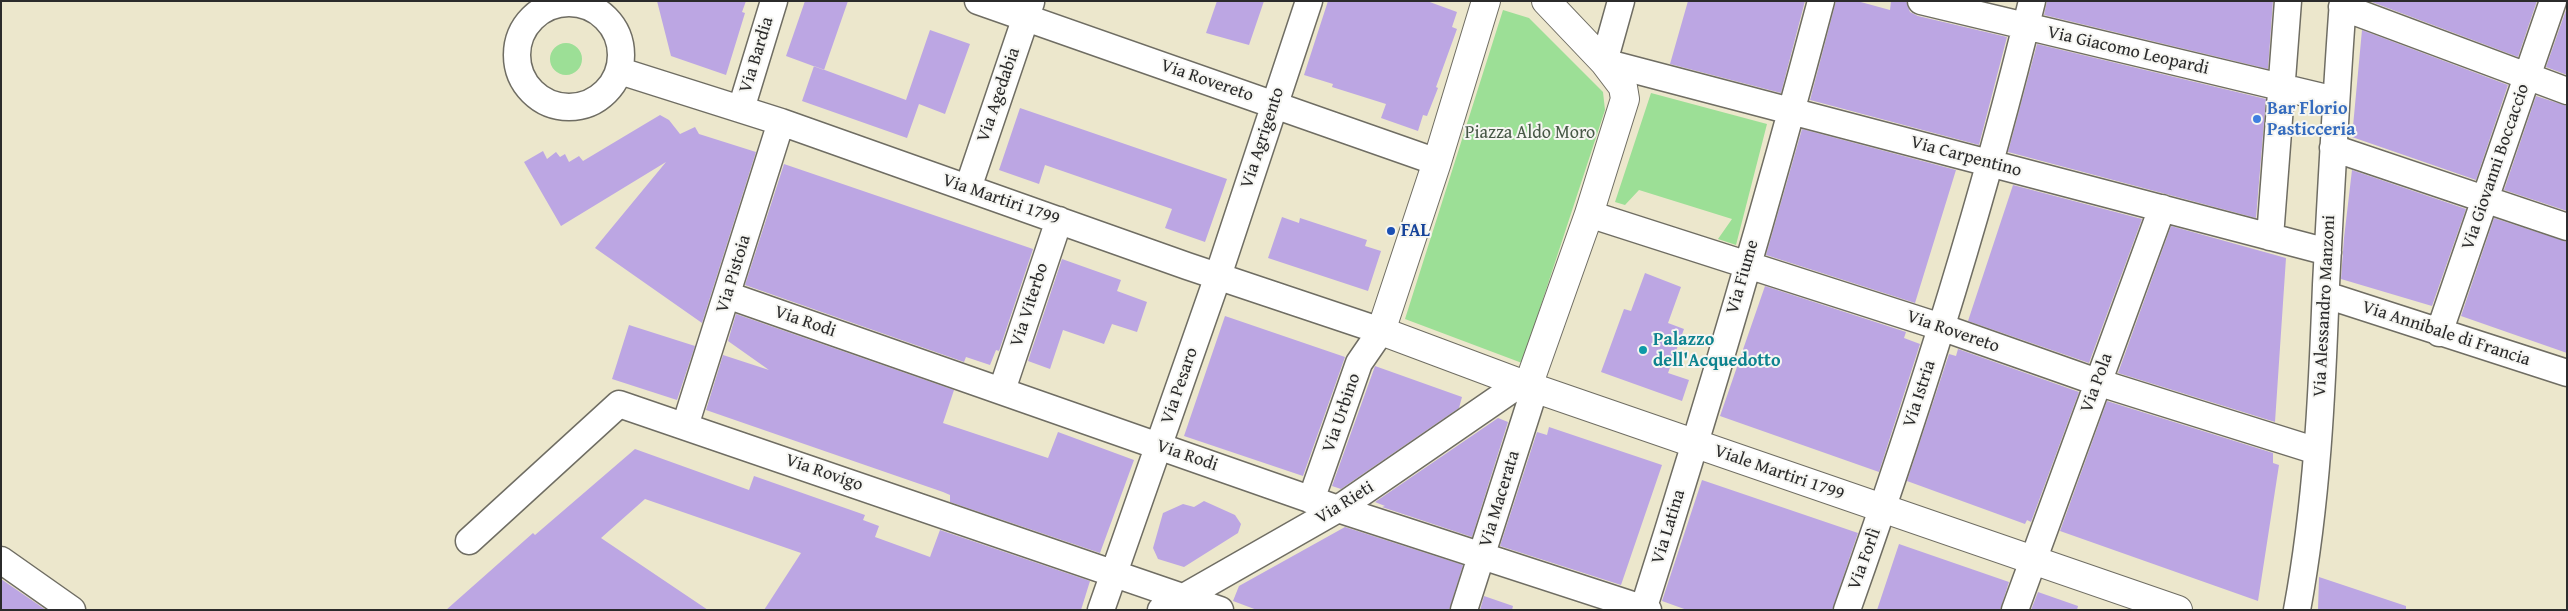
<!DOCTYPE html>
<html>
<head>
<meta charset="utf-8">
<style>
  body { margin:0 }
  #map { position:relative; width:2568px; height:611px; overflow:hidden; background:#ece7cc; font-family:"Gentium Book Plus",serif }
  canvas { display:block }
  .frame { position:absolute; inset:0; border:2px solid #2b2b2b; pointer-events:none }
</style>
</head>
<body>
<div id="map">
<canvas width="2568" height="611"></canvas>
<div class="frame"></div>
</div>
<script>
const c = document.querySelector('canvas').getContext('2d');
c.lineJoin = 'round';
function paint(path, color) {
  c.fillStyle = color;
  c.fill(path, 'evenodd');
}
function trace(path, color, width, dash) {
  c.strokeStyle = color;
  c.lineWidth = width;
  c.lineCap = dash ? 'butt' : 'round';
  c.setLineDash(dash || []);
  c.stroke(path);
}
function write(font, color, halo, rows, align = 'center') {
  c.font = font + ' "Gentium Book Plus",serif';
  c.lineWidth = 4;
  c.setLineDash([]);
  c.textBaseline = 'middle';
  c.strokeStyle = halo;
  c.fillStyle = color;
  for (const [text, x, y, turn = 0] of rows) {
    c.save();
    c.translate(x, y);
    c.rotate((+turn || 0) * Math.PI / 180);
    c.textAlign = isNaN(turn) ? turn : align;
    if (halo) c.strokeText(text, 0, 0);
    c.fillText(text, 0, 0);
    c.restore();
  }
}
paint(new Path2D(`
  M1503,10L1529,18L1603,92L1605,110L1522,363L1405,319Z
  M550 59a16 16 0 1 1 32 0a16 16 0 1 1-32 0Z
  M1651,93L1767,124L1736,245L1718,239L1732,219L1639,190L1625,205L1615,202Z`), '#9cdf96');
paint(new Path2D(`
  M657,1H746L742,12L745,13L726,75L671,56Z
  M805,1H848L824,70L786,56Z
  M1217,1H1264L1249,45L1206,33Z
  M1328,1H1427L1457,12L1452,27L1457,29L1436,87L1438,88L1427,116L1423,115L1418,131L1381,118L1386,104L1332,87L1333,84L1304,75Z
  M1688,1H1805L1781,93L1670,64Z
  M1836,1H1857L1890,10L1891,1H1906L1910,12L1918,16L2007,37L1979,145L1810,100Z
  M2047,1H2273L2268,69L2044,15Z
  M2369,1H2537L2518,57Z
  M2567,7V75L2546,67Z
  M930,30L970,44L945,114L919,104L907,138L802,101L814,66L906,100Z
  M2362,30L2508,85L2476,180L2352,137Z
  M2037,44L2266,99L2256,218L2008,152Z
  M2536,96L2567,106V211L2504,190Z
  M1020,108L1227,179L1205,242L1165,228L1172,209L1045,165L1039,184L999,170Z
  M660,115L669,120L680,134L695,127L699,134L756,152L702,323L595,248L666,162L561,226L524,162L543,151L547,159L556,152L560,157L565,154L569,162L579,156L583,161Z
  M1802,129L1956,170L1915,303L1766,255Z
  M784,164L1033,249L999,351L996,350L990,365L966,357L964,362L745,285Z
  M2352,170L2466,209L2432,306L2341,279L2344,238Z
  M2013,185L2142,219L2089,363L1968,321Z
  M1282,217L1299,223L1300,218L1367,240L1365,246L1381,251L1368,291L1268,258Z
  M2494,218L2567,242V353L2461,316Z
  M2171,226L2286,258L2275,422L2118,373Z
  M1062,259L1121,280L1117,291L1147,302L1137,332L1112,324L1104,344L1063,330L1050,369L1028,361Z
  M1645,273L1681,287L1668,323L1684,329L1668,373L1689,380L1682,401L1601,372L1624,309L1631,311Z
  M1765,286L1906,332L1904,338L1920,344L1879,472L1720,416Z
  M736,314L954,390L943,423L1048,458L1058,432L1134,460L1100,553L950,502V495L943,492L706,410L723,355L769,370L728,341Z
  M1225,316L1345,357L1303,476L1184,436Z
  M629,325L695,346L677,400L612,379Z
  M1958,349L2079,392L2031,522L2027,520L2025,524L1907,481L1949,354L1956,356Z
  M1375,366L1462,397L1459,408L1341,489L1332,486Z
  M2107,401L2273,453V463L2279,465L2258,601L2060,531Z
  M1498,418L1508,422L1472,537L1382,507L1385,506L1375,502Z
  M1549,427L1662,465L1621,585L1500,546L1537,432L1547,435Z
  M635,449L749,490L754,476L865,515L863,520L879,526L875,537L930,557L940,530L1090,581L1081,610H764L801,553L645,499L601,538L708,610H446L533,533L535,535Z
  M1702,480L1858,533L1832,610H1687L1662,601Z
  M1204,501L1235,515L1241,524L1238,533L1184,567L1158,559L1153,548L1163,513L1183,504L1194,507Z
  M1345,527L1463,565L1449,610H1257L1233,601L1239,586Z
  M1899,544L2009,582L2000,610H1877Z
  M2319,577L2406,606V610H2318Z
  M1,579L33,601L46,610H1Z
  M2038,592L2078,606L2077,610H2031Z
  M1484,596L1513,606L1512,610H1480Z`), '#bca6e3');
const minor = new Path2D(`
  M978,1L1437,162
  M1621,1L1604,62L2328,252
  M1921,1L2335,100
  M517 55a52 52 0 1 1 104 0a52 52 0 1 1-104 0Z
  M2342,7L2567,91
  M620,71L781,122L1187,266L1381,331L1359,363L1311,500
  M741,109L774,1
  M2333,148L2567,227
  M968,188L1031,2
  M1589,214L1941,327L2097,382L2317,451
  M2270,237L2288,1
  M727,295L1338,509L1648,610
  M2326,295L2567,373
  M2439,333L2553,1
  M1002,390L1059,220
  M685,426L781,122
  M469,541L619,404L1220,610
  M1,560L72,610
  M1101,610L1218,276L1309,1
  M1161,610L1338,509L1521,383
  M1464,610L1535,388
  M1643,610C1707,409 1767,205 1821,1
  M1847,610C1918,410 1982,207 2032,1
  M2015,610L2162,208
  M2297,610C2317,503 2322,394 2326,285C2331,190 2336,96 2343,1`);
const tertiary = new Path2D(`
  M1486,1L1437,162L1381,331L1528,386L2178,610
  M1528,386L1589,214L1625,99L1623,87L1604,62L1546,1`);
trace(minor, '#6f6d63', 29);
trace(tertiary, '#6f6d63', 30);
trace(minor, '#fff', 26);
trace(tertiary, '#fff', 28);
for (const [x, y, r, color] of [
  [2257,119,5,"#3f7fe0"],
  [1391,231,5,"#1a4fb4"],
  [1643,350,5,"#0f9aa8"]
]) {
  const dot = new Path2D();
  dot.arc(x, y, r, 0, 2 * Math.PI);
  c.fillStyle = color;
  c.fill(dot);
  trace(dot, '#f6f6f2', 2);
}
write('18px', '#2b2b2b', '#f6f6f2', [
  ["Via Giacomo Leopardi",2128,51,13],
  ["Via Bardia",757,55,-73],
  ["Via Rovereto",1207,81,19],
  ["Via Agedabia",999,95,-71],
  ["Via Agrigento",1263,138,-72],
  ["Via Carpentino",1966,157,15],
  ["Via Giovanni Boccaccio",2496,167,-71],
  ["Via Martiri 1799",1001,200,19],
  ["Via Pistoia",734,274,-73],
  ["Via Fiume",1743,277,-74],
  ["Via Viterbo",1030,305,-72],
  ["Via Alessandro Manzoni",2325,306,-87],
  ["Via Rodi",805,322,19],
  ["Via Rovereto",1953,332,19],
  ["Via Annibale di Francia",2446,334,18],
  ["Via Pola",2097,383,-70],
  ["Via Pesaro",1180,386,-71],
  ["Via Istria",1920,394,-72],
  ["Via Urbino",1342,413,-71],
  ["Via Rodi",1187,456,19],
  ["Via Rovigo",824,473,19],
  ["Viale Martiri 1799",1779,473,19],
  ["Via Macerata",1500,499,-73],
  ["Via Rieti",1345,503,-32],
  ["Via Latina",1669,527,-73],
  ["Via Forlì",1865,559,-70]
]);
write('bold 18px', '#366cbe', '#f6f6f2', [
  ["Bar Florio",2267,109],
  ["Pasticceria",2267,130]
], 'left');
write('18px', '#475846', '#f6f6f2', [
  ["Piazza Aldo Moro",1530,133]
]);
write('bold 18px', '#164399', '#f6f6f2', [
  ["FAL",1401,231]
], 'left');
write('bold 18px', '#0d838f', '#f6f6f2', [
  ["Palazzo",1653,340],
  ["dell'Acquedotto",1653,361]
], 'left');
</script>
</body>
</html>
